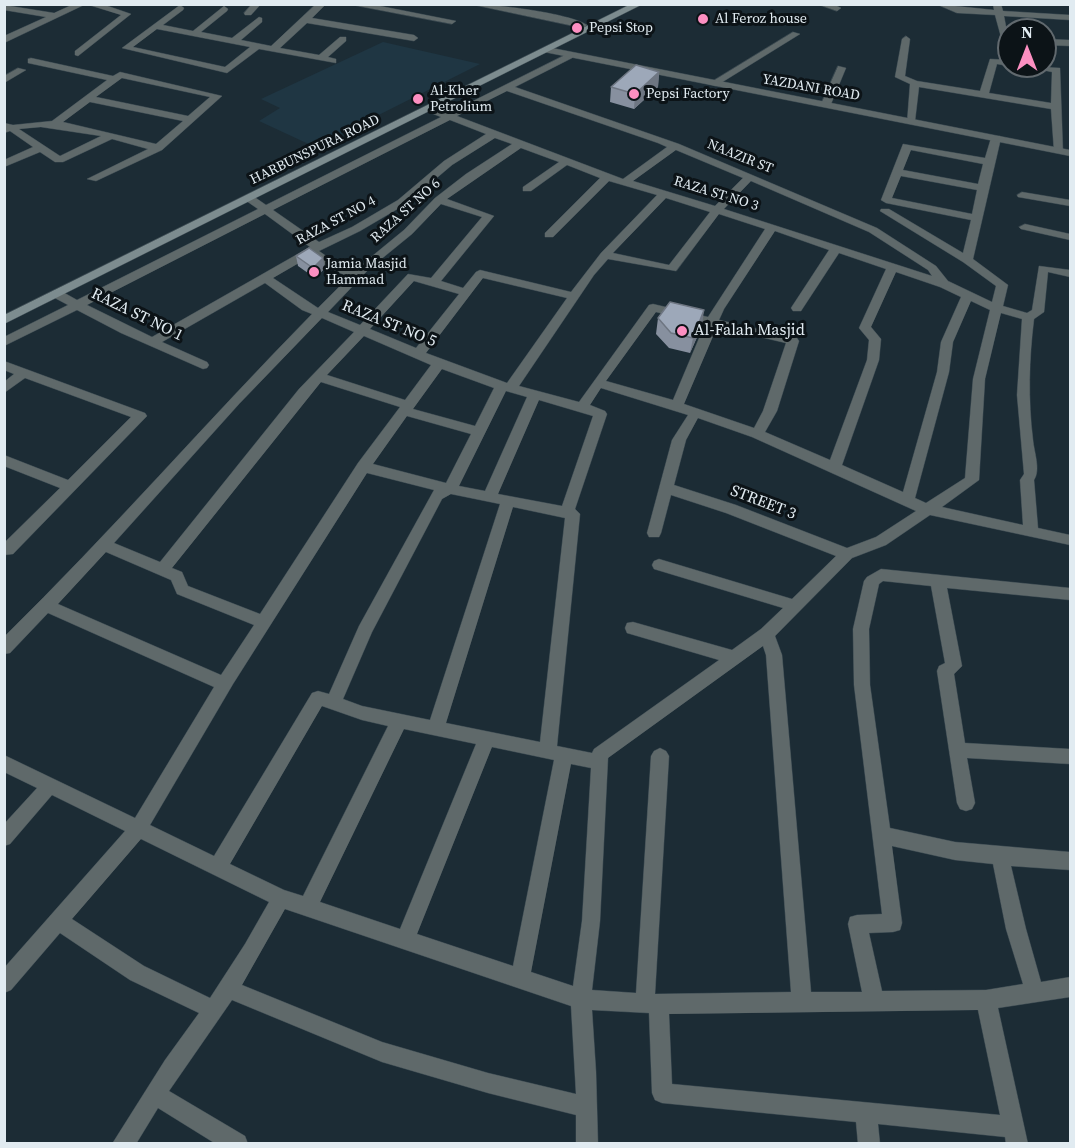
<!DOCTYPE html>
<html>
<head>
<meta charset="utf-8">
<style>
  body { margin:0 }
  #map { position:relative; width:1075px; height:1148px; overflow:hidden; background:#1c2c35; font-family:"Source Serif 4",serif }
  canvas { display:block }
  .frame { position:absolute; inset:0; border:6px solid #e1ebf1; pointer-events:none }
  .north { position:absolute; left:997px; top:18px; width:60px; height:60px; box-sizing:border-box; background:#0c1317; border:2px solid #61696e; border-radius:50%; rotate:0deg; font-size:16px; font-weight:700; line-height:24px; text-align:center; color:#e1ebf1 }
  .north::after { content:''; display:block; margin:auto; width:21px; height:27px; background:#fc8fc1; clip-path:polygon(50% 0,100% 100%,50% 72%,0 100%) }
</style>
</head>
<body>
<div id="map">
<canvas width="1075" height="1148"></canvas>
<div class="frame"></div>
<div class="north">N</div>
</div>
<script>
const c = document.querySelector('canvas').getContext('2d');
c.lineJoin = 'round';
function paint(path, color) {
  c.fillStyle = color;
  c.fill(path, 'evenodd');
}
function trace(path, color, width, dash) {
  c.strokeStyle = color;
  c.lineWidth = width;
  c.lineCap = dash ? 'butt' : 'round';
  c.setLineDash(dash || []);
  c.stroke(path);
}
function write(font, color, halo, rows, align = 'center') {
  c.font = font + ' "Source Serif 4",serif';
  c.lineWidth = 6;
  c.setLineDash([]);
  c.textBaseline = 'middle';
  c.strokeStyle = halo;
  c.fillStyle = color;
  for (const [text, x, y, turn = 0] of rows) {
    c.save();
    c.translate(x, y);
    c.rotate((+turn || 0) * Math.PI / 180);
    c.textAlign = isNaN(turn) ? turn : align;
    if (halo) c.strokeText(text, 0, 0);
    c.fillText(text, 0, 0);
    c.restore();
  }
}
paint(new Path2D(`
  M383,42L480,64L315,147L259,121L280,108L261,99Z`), '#1f3643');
const minor = new Path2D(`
  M74,4H86L4,43V36L46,17L4,10V5L54,13Z
  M86,4H102L131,14L78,56L75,55V51L121,15Z
  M252,4H261L251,15H245L244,13Z
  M316,4H326L312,18L414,35L418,38L414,41L307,23L280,48L319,55L340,37H346V41L328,57L336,59V63L259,49L227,73L122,48L180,5L184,8L183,10L163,25L193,31L224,6L228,9L227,11L201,32L232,38L259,17L262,18V22L241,40L271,46ZM157,29L250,47L225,67L133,47Z
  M348,4H370L456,21L452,24Z
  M817,4H833L841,8L837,11Z
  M936,4L994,10L993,4H1001L1003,11L1070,15V20L1004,16L1009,42L1001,37L995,15L957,13Z
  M793,32L800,34L716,86L708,84Z
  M906,36L910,39L905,76L917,81L980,91L990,59L1009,60V66L997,64L989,93L1051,103L1052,72L1022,66L1060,68L1063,153L1054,151L1051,109L919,87L915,121L907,123L910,84L895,77L902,39Z
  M1045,39L1070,40V46L1045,45Z
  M569,53L574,56L572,58L515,87L679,144L877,228L936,266L948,281L992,302L996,286L963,262L880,211L881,209H889L963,253L971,220L886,203L881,200L903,144L985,158L991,138L1000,136L1001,138L973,259L1008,285L1003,306L1027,313L1032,310L1039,266L1070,270V277L1048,272L1044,312L1034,319C1029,359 1028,400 1033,440C1034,452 1041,470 1034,480L1038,528L1070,535V545L930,515L886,545L852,558L775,636L782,655L811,992H862L848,924L850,917L857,915L882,914L854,685L853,629L864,581L867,577L881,569L1070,588V600L947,588L962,666L954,674L965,743L1070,749V764L967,758L975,803L972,809L966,811L960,809L957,803L937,671L939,666L945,663L931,586L883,581L879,584L869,629L870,685L890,828L955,842L1070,852V870L1011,866L1026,929L1041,982L1070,977V997L998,1008L1028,1144H1006L1005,1137L878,1124L880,1144H858L856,1122L662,1103L655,1100L652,1093L649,1013L592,1010L596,1072L598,1144H576V1115L488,1093L382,1062L232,1000L169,1091L245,1136L248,1144H216L158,1108L136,1144H112L165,1060L199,1013L130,980L60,933L11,990L4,993V968L125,831L52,795L10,844L4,846V824L37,788L4,772V755L135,818L214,687L48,613L10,653L4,654V637C110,533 208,420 312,314L302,310L265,283L162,342L207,362L209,365L207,368L203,369L121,333L77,310L4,346V337L68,305L53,297V291H61L77,300L258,209L245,200V196H253L266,205L441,117L426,111V107L449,113ZM507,91L658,143L667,147L623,179L457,116ZM450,120L486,134L444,161L398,200L352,227L319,242L273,210ZM495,138L512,144L466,174L435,198L404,230L354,271L339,265L319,251L360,231L406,204L452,165ZM521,148L559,162L523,187V191H531L567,165L600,178L545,233V237H553L609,181L657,195L601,253L571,292L480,270L476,272L463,288L441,281L494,216L447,199ZM676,150L743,178L715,206L633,181ZM911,150L983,164L978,184L903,170ZM901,176L977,190L972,214L892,198ZM751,181L869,232L928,270L932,276L724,209ZM666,198L710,212L669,265L613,253ZM441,204L482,217L431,278L408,274L360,325L328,312L369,269L412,234ZM265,214L310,247L152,337L87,305ZM719,214L765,229L708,317L653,304L649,305L579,402L519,386L594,275L608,259L676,271ZM775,231L829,250L791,308L793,311H801L839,253L886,269L859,328L869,340L867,360L830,460L765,432L777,411L799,341L797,338L719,320L724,309ZM311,256L331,269L349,277L318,308L273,278ZM896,272L940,287L961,297L941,342L937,372L903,492L842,465L879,360L881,339L871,327ZM483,278L567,298L507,383L426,353ZM414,281L459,294L416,348L370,329ZM971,301L990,310L973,379L965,478L926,503L915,498L949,372L953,342ZM656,312L705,324L673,400L606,381ZM1001,313L1022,319L1017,395L1024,474L1020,480L1023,525L942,507L979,480L985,379ZM322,318L354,332L299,389L160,562L114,543L239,404ZM717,327L786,343L763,411L754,428L684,404ZM364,336L431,365L405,400L327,375ZM442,369L494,388L475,426L413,409ZM321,382L400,407L358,463L260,614L188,586L182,572L172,568ZM601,388L688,415L672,440L647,533L649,537H659L661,533L671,495L726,513L836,556L792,599L659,559L654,561L652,565L654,569L783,608L761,629L732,650L633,622L627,623L625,628L627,633L719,660L594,749L592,753L557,746L580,514L575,509L607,414L605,411L590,405ZM506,391L527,397L485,491L459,486ZM539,400L593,416L562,506L498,494ZM407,416L471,434L446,483L373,464ZM698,418L752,437L916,511L876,537L847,548L736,505L674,485L686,440ZM367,473L434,490L359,626L329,694L318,691L312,693L214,856L150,825L233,684ZM451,494L500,504L430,720L362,706L343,699L372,632L442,499ZM513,507L565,518L540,742L446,723ZM106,552L171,580L177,594L254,625L221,675L58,604ZM763,646L766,655L791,992L655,994L669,756L666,751L660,748L654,751L651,756L636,993L592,990L600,921L608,758ZM322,706L362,720L388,726L303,896L284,890L230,864ZM404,729L476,744L400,929L320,902ZM492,747L554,760L513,966L417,934ZM571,764L591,768L582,921L573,986L531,972ZM141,839L269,902L245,944L210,998L144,966L72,919ZM892,846L955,860L993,864L1006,929L1023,984L986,990L882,991L869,933L893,932L900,930L902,923ZM285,909L571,1006L576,1094L488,1073L382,1042L242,985ZM978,1010L1000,1115L672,1084L669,1014Z
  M31,58L113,76L120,72L222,96L162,150L96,181L87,179L148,149L112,139L63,162H55L40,152L4,167V160L33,147L10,131L4,133V123L13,125L52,121L107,80L28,63V59ZM122,78L210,97L188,116L96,97ZM90,102L183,121L156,144L63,122ZM41,127L101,136L60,156L19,129Z
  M838,66L846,68L831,104L823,106L821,104Z
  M18,68L26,70L4,83V76Z
  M1022,192L1070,200V206L1018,197L1017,195Z
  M1025,224L1070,234V240L1021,229L1019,227Z
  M4,361L145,413L147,416L13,554L4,555V543L60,488L4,466V455L68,480L131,417L25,378L4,393V382L14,374L4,370Z`);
const tertiary = new Path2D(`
  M470,4C494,4 569,13 587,25L583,28Z
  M547,47L1070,150V156L544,52L542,50Z`);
const secondary = new Path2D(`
  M631,4H643L4,324V315Z`);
trace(minor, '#38474f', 1);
trace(tertiary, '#38474f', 1);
trace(secondary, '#38474f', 1);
paint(minor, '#5f696a');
paint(tertiary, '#5f696a');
paint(secondary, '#7d8c8f');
paint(new Path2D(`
  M659,72L658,87L634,109L610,102L611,87Z
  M296,256L325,268L315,278L298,266Z
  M658,318L702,326L690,353L669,348L656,334Z`), '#87909f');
paint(new Path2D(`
  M659,72L658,87L634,109L635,94Z
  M323,258L325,268L315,278L313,268Z
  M704,310L702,326L690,353L693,338Z`), '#6e7682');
const building = new Path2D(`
  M636,65L659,72L635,94L611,87Z
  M309,248L323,258L313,268L296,256Z
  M670,302L704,310L693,338L671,333L658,318Z`);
paint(building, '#9da8b9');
trace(building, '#6e7682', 1.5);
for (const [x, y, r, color] of [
  [703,19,6,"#fc8fc1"],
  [577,28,6,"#fc8fc1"],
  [634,94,6,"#fc8fc1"],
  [418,99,6,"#fc8fc1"],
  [314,272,6,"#fc8fc1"],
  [682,331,6,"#fc8fc1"]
]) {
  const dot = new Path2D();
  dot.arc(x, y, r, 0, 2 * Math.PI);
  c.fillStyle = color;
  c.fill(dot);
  trace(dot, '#0c1317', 2);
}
write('14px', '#e1ebf1', '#0c1317', [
  ["Al Feroz house",715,19],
  ["Pepsi Stop",589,28],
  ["Al-Kher",430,91],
  ["Petrolium",430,107],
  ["Pepsi Factory",646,94],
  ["Jamia Masjid",326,264],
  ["Hammad",326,280]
], 'left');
write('14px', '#e1ebf1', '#0c1317', [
  ["YAZDANI ROAD",811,88,10],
  ["HARBUNSPURA ROAD",315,150,-26],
  ["NAAZIR ST",740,157,22],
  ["RAZA ST NO 3",716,194,17],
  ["RAZA ST NO 6",406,211,-42],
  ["RAZA ST NO 4",336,221,-28]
]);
write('16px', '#e1ebf1', '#0c1317', [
  ["RAZA ST NO 1",137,315,26],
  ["RAZA ST NO 5",389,324,22],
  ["STREET 3",763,503,21]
]);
write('16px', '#e1ebf1', '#0c1317', [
  ["Al-Falah Masjid",694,331]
], 'left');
</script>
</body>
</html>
